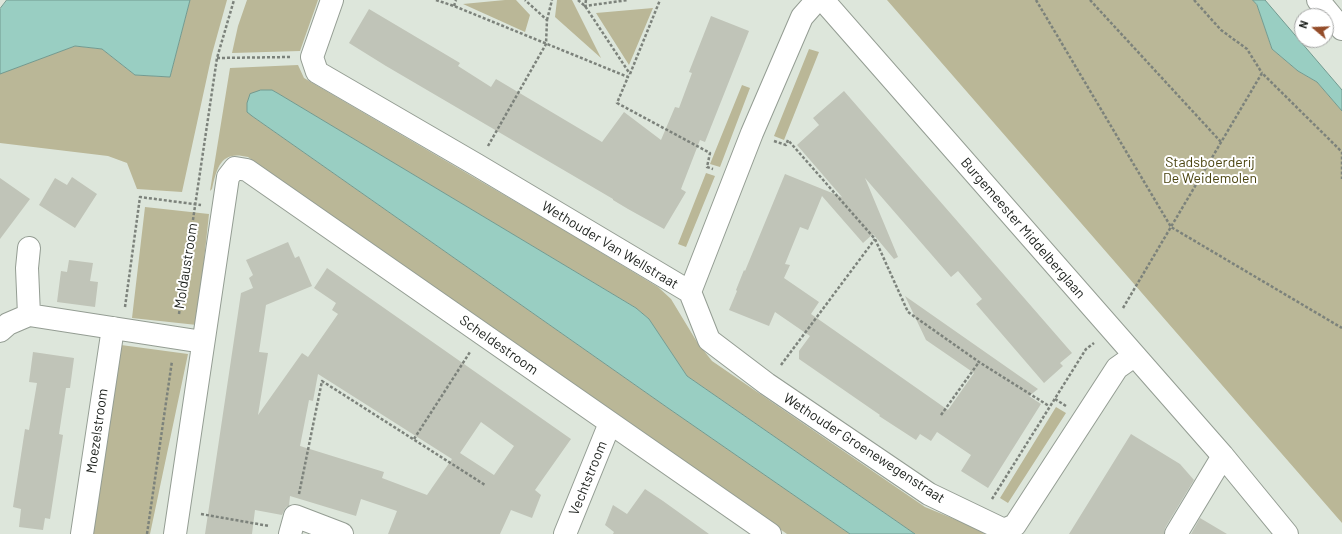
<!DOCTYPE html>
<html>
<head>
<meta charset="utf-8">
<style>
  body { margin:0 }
  #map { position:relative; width:1342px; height:534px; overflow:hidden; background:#dde6db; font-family:Barlow,sans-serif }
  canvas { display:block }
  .north { position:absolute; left:1294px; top:8px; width:40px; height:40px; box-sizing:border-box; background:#fff; border:1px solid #a4a5a4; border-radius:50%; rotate:289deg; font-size:11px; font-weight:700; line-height:16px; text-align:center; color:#1b1f1b }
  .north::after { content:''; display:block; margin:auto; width:14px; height:18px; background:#944c29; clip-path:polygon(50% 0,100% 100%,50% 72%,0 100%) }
</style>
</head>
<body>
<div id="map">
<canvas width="1342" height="534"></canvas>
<div class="north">N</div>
</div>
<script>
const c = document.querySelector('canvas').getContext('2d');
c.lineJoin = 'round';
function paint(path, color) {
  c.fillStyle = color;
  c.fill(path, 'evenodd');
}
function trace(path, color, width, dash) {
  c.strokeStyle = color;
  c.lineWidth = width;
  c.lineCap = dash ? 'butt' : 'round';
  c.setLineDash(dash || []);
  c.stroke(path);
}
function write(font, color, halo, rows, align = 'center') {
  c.font = font + ' Barlow,sans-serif';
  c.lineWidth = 4;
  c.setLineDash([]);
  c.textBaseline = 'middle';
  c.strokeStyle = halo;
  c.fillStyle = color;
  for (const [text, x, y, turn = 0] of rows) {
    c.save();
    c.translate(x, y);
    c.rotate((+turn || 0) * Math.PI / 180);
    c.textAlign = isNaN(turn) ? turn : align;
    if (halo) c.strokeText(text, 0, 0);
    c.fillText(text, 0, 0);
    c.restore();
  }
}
paint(new Path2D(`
  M190,0H227L212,54L182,192L137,189L127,163L108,156L0,143V74L1,73L75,46L102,49L135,75L170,77Z
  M247,0H318L300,51L232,53L238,26Z
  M505,0H516L530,15L525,32L463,4Z
  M557,0H572L601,58L555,17Z
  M887,0H1253L1257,5L1272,49L1298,71L1317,82L1342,111V523Z
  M653,8L629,65L596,13Z
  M809,49L819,52L784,140L774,136Z
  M298,65L304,78L552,223L658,287L671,299L697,342L712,361L925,507L976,528L985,534H915L687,376L649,319L636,308L272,90L252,116L668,408L850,534H787L248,157C221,150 217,167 212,189L210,191L230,68Z
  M742,85L750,88L720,167L710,164Z
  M706,173L715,176L686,247L678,244Z
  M145,207L209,214L197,325L132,318Z
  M121,345L188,354L150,534H93Z
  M1056,407L1066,413L1008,503L1000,498Z`), '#bab797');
const water = new Path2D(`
  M7,0H190L170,77L135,75L102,49L75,46L0,74V9Z
  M1253,0H1265L1342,90V111L1317,82L1298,71L1272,49L1257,5Z
  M261,90H272L279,94L636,308L649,319L687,376L915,534H850L668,408L252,116L247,112V103L250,94Z`);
paint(water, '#99cec2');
trace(water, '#739a90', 1);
paint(new Path2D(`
  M369,9L460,63L458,66L491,87L496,79L602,142L624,112L661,140L675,107L679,108L692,73L689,72L711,16L749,31L705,142L700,140L681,189L686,192L664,229L628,209L613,200V199L386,66L349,43Z
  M844,91L1072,353L1060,363L1063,366L1044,383L976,304L982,299L958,271L951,277L865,178L898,257L894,259L873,234L863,243L822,196L808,230L800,227L785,264L790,265L784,278L819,302L811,314L948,410L974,373L926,340L905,296L1038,389L1029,396L1041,404L988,488L961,471L971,455L937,432L931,441L920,434L916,440L879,416L880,415L799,359V351L810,336L775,312L769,326L729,310L737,291L736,290L744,270L745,271L785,174L842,197L797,145L819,125L813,118Z
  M72,177L97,194L75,228L39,205L55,178L67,185Z
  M0,178L30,199L0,239Z
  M288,242L295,258L299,256L312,286L266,305L259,352L268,353L258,415L302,353L308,357L338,314L332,310L336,303L314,288L327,268L571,439L535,490L541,495L532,518L511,510L500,534H388L397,511L361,499L356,516L290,496L289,506L286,507L282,515L255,510L252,534H205L241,293L253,288L249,278L253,275L246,260ZM318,374L452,459L427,495L382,478L384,472L300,446L309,400L313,401ZM481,422L514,446L494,475L460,453Z
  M69,260L93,263L90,281L98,282L95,307L57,302L61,271L67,272Z
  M33,352L74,358L70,388H66L59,434L63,435L50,519L45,518L43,530L19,527L21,509L13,507L25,429L29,430L37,383L29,382Z
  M1131,434L1180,464L1194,480L1165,528L1164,534H1069Z
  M645,489L663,501L709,534H613L614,532L605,525L613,505L627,514Z
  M1200,518L1227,534H1191Z`), '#c0c4b8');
const street = new Path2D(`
  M332,0L312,57L317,72L477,165L690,292L752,133L802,17L817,0
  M823,0L1223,456L1287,534
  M690,292L709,340L767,384L929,494L1004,530L1015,525L1117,368L1134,356
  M29,315L27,268L29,248
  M0,331L8,324L29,315L203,342
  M82,534L113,328
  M175,534L228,177L235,168L247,170L770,534
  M290,534L295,516L342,534
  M565,534L610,423
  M1176,534L1223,456`);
const secondary = new Path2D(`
  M1318,0L1342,29`);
trace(street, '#949d93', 24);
trace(secondary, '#949d93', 24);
trace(new Path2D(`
  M436,0L454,6L628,77L617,103L710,153L707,167L713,169
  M578,0L585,6L630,74
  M586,0L585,6L628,0
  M1036,0L1171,227L1342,328
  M1090,0L1221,142
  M1194,0L1221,30L1247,49L1262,73
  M454,6L456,0
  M547,20L552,0
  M217,58L290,57
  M630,74L660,0
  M774,141L786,145L788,140L875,239L908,312L979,362L1049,406
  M488,146L546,44L547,20L525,0
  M125,307L140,197L201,205
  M1123,308L1262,73L1342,152V179
  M179,314L217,58L234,0
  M781,365L875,239
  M1055,399L1066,406
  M941,415L979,362
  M414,439L470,352
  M299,494L322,381L485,485
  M992,499L1086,349L1094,343
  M201,514L269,526
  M147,534L172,361`), '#7c827b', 2.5, [3, 2]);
trace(street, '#fff', 22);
trace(secondary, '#fff', 22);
write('14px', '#4a440f', '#fff', [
  ["Stadsboerderij",1210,162],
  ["De Weidemolen",1210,178]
]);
write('14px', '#1b1f1b', '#fff', [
  ["Burgemeester Middelberglaan",1023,228,49],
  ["Wethouder Van Wellstraat",610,245,31],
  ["Moldaustroom",186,266,-81],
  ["Scheldestroom",499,345,35],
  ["Moezelstroom",97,431,-82],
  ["Wethouder Groenewegenstraat",864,448,33],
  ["Vechtstroom",588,478,-68]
]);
</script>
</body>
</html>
